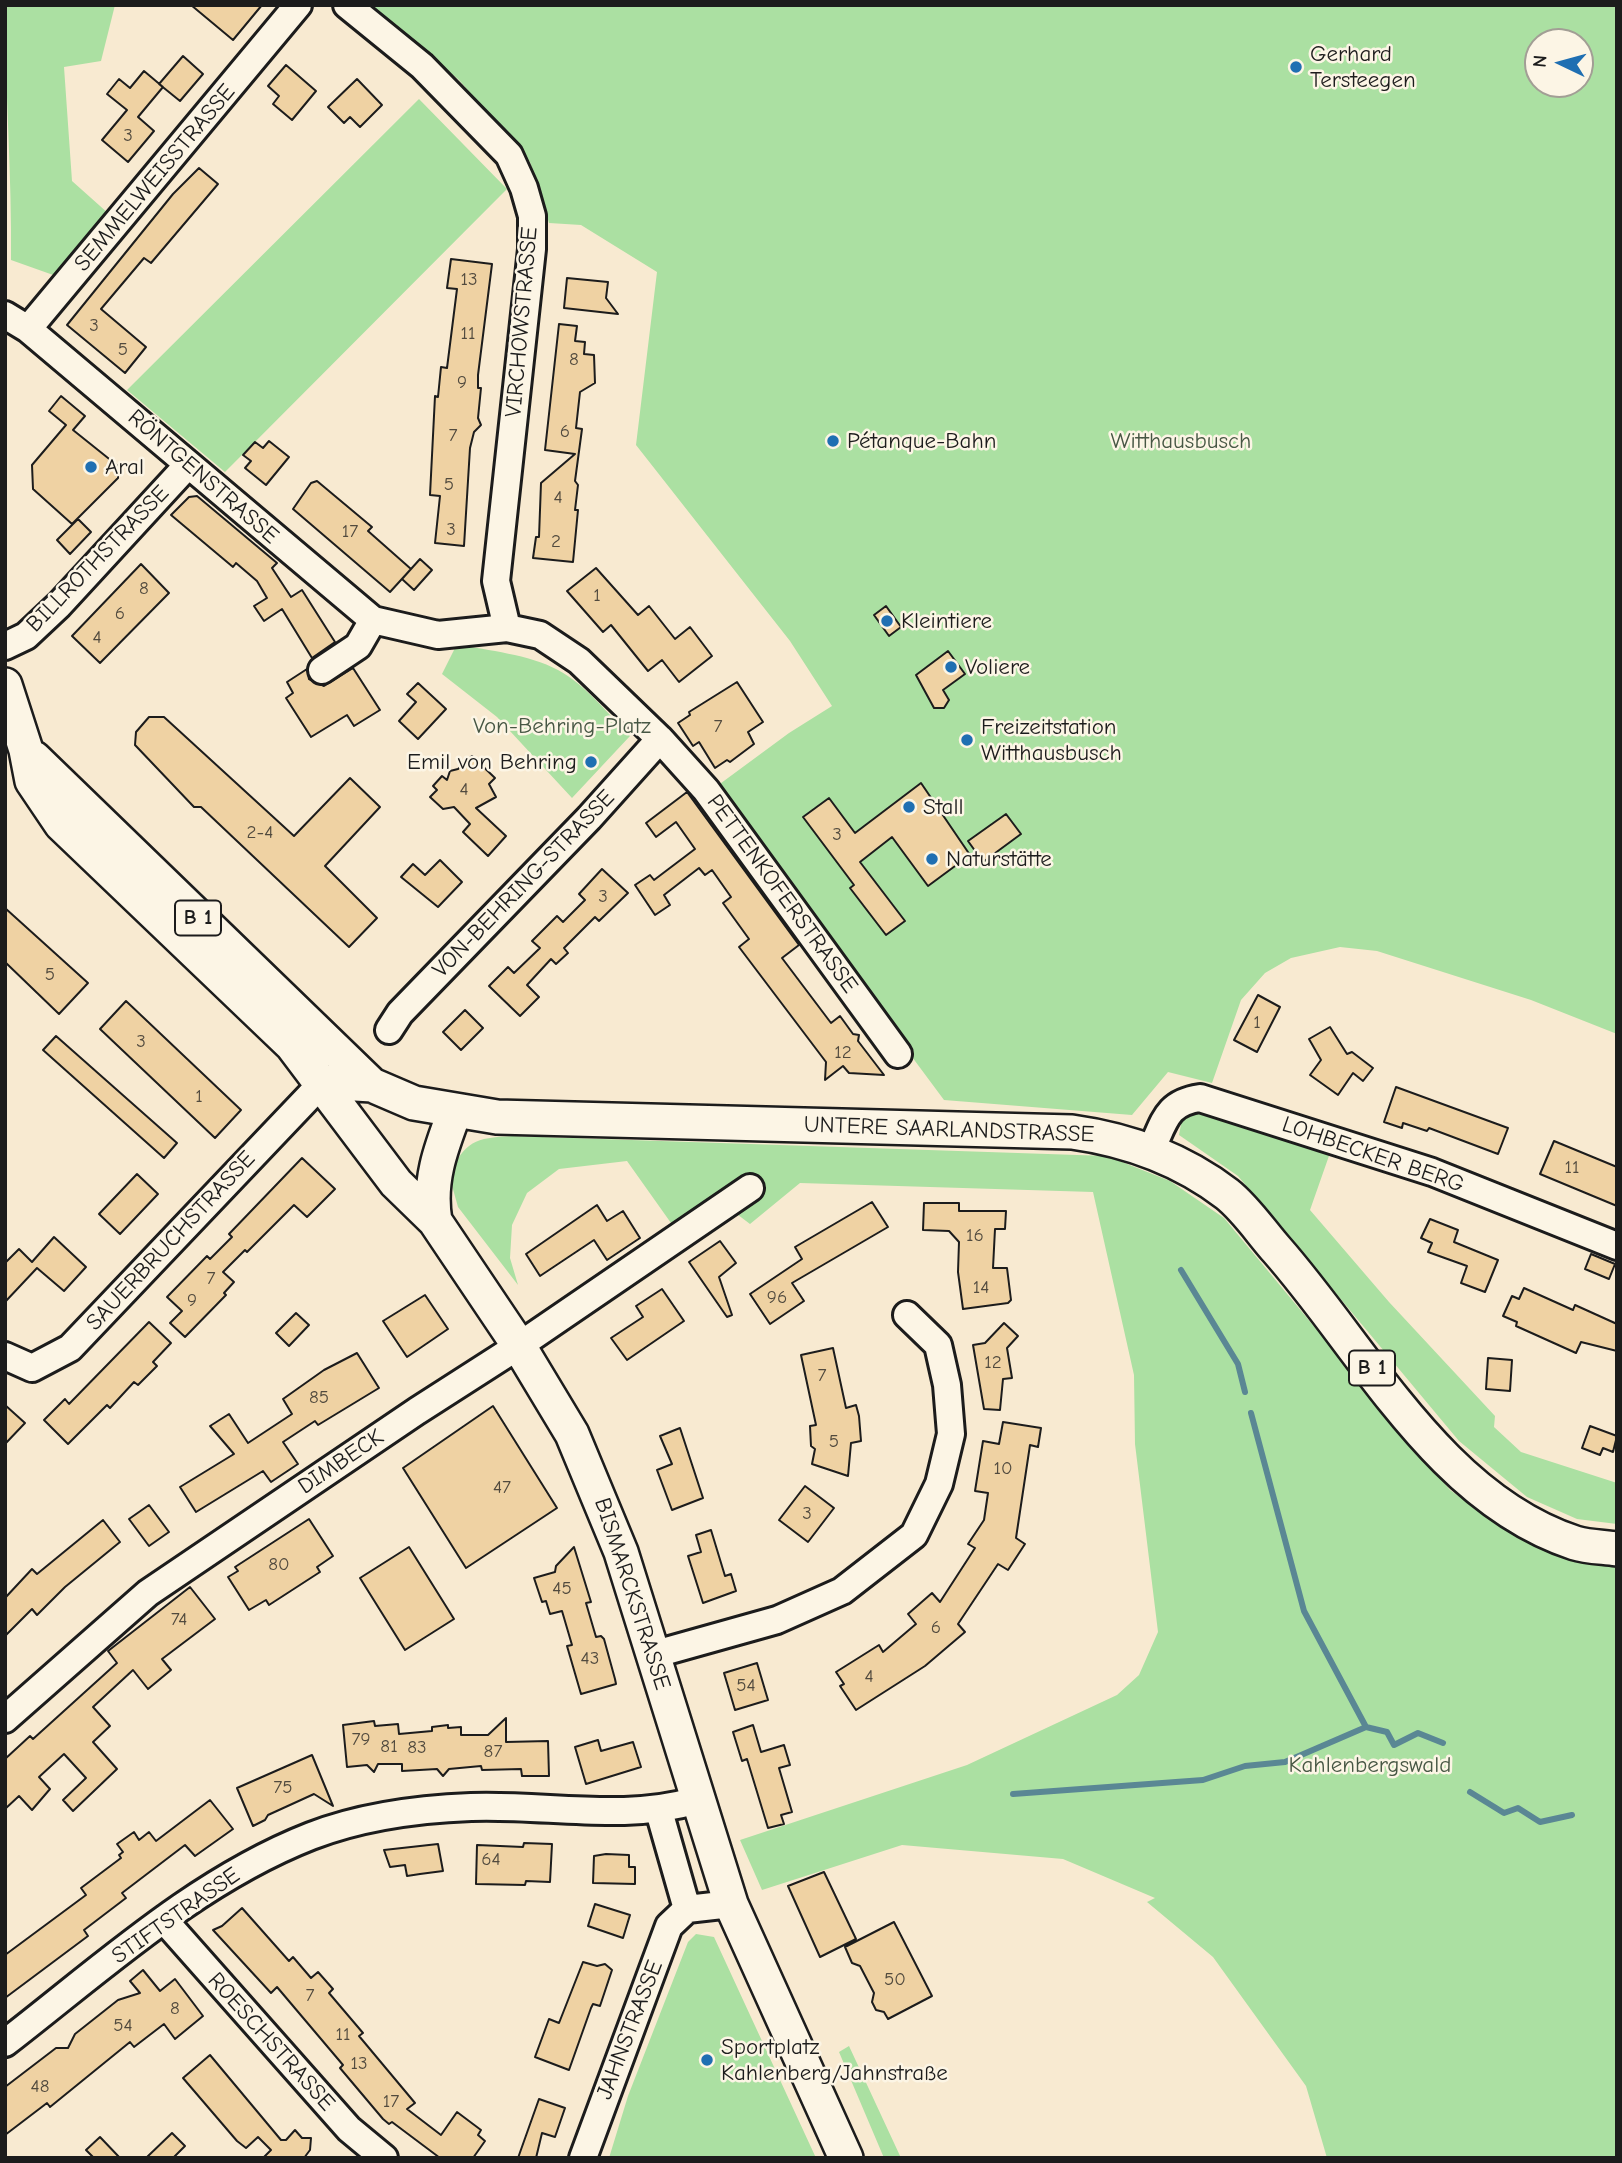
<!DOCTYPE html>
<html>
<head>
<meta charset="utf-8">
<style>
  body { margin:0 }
  #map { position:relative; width:1622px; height:2163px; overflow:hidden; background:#f8ead1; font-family:"Comic Neue",sans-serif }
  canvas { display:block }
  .frame { position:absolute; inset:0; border:7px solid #1c1c1c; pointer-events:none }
  .north { position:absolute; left:1524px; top:28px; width:70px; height:70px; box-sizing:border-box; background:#fcf5e5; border:2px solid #a29e95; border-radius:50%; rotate:275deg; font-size:19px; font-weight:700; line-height:28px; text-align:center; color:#1c1c1c }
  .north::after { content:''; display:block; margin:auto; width:24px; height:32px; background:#1f6fb2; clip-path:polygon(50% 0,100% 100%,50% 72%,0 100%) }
</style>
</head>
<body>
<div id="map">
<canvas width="1622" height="2163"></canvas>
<div class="frame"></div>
<div class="north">N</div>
</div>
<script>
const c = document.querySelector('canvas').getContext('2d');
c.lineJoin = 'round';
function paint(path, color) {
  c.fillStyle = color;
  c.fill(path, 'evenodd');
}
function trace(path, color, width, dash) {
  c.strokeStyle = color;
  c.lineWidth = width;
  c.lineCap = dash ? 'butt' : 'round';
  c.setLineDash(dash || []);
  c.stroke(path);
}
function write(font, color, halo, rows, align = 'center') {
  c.font = font + ' "Comic Neue",sans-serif';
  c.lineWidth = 5;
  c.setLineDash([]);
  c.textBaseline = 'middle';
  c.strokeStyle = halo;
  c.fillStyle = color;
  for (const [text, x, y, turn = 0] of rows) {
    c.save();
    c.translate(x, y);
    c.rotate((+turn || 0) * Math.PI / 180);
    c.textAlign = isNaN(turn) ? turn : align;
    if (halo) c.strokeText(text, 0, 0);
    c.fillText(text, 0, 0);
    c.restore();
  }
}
paint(new Path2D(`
  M5,5H115L101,61L64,67L72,181L109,214L56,276L11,260C12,175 5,91 5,5Z
  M369,5H1617V1034L1531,1000L1377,951L1340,947L1291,958L1265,973L1241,1000L1212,1083L1168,1072L1132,1115L944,1100L713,789L789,733L832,706L790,641L636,445L657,272L581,225L549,223L530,162L459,80ZM1538,42H1580V84H1538Z
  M419,99L507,189L225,472L127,390Z
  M457,644C489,651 528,654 558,670C586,685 608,714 630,736L572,798L497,717L442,674Z
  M1201,1109L1330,1153L1310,1210L1389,1302L1495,1416L1494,1427L1521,1452L1617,1483V1524L1577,1519L1527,1497L1459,1441L1238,1176L1179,1135L1182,1119Z
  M512,1136L1107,1156L1170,1181L1224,1218L1450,1490L1512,1534L1571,1561L1617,1567V2158H1327L1306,2086L1213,1957L1147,1902L1155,1898L1063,1859L902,1845L762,1890L740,1840L967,1765L1117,1695L1139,1675L1158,1632L1135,1444L1134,1375L1093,1192L800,1183L750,1224L717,1199L671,1223L627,1161L559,1169L527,1193L512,1225L510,1258L518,1285L458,1207L449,1175C466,1141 474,1138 512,1136Z
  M696,1934L714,1937L816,2158H609L628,2096L688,1942Z
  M849,2046L901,2158H884L839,2052Z`), '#abe0a2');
trace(new Path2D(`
  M1181,1270L1238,1364L1245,1392
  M1251,1413L1304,1611L1366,1727
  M1470,1792L1504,1813L1518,1808L1540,1822L1572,1815
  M1013,1794L1203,1780L1245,1766L1285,1762L1366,1727L1387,1732L1394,1745L1418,1733L1443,1743`), '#5a8794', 6);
const building = new Path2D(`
  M191,5H262L233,40Z
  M183,56L203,74L180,101L159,84Z
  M286,65L316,91L292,120L273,104L279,96L268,86Z
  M144,71L163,87L138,117L154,131L128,162L102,140L127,110L107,94L119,79L130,88Z
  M357,79L382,105L360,127L350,117L344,123L328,107Z
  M199,168L218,184L151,263L144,258L101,309L146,347L125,373L67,325L173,194Z
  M451,259L492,264L478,375V388H481L478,418L481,425L474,432L470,448L464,546L435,543L440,496L430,495L435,396L438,397L441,367L447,368L457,289L447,288Z
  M567,278L608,282L606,298L618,314L564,308Z
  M559,324L577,326L575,341L585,342L584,354L594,355L595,383L580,392L576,428L582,429L575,481L578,485L575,510H578L573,562L533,558L536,537H539L541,483L575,454L545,450Z
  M61,396L85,416L73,430L118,466V478L72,524L33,489L32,465L66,425L49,411Z
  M269,441L289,457L266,485L245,468L251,461L243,455L255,442L263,448Z
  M317,481L372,527L368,531L411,569L390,592L293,509L311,483Z
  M197,496L277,563L272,568L291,597L302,590L335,642L312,658L282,609L264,621L254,606L267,598L257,581L236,563L233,567L171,515L189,497Z
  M78,519L91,532L70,554L57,540Z
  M420,559L432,570L414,590L402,579Z
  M141,564L169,593L100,663L72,636Z
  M596,568L638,615L649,606L675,639L690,627L712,656L679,682L662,660L648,671L611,625L603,632L567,591Z
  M886,606L901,627L889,636L874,615Z
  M948,651L965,674L943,690L949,700L944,708H934L916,675Z
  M353,668L380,710L354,726L347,715L311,737L286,698L293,693L287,682L307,669L309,679L324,686Z
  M737,682L763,722L748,732L754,744L730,762L727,760L715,768L699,742L693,746L678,723L690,715L689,712Z
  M418,683L446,709L418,739L399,721L416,702L407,694Z
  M149,717H164L294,836L350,778L380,807L325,866L377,918L349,947L201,807H194L135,745L136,732Z
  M472,756L495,778L489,784L496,797L476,808L506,836L488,856L463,832L470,824L454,807L443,809L430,797L437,790L433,786L442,776L447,780L450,771L458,769Z
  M921,783L970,855L928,886L892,837L860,862L905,921L886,935L850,888L854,885L803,817L829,798L855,833Z
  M687,792L799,945L782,958L831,1023L840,1016L853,1034L859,1035L858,1041L884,1075L849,1073L843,1066L825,1080L826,1062L739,947L749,939L723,903L731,897L712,870L705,875L699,868L664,895L670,905L655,915L635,885L650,875L654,880L695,849L676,822L656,837L646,823Z
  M1006,814L1021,834L983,862L968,841Z
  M440,860L462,882L438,907L401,877L413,864L425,875Z
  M602,869L628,893L599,921L595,917L564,948L568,953L556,964L551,959L527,985L539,997L520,1016L489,986L508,967L514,973L540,948L532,941L557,916L563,922L585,900L579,894Z
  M5,908L88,983L59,1014L5,962Z
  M1258,995L1280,1007L1257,1052L1234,1040Z
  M126,1001L241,1110L215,1138L100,1029Z
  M465,1010L483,1028L461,1050L443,1032Z
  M1330,1027L1347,1054L1352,1052L1373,1068L1363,1081L1353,1073L1338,1095L1310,1075L1321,1060L1309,1039Z
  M56,1036L177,1143L164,1158L43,1050Z
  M1396,1087L1508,1128L1498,1154L1429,1128L1427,1131L1403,1123L1402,1128L1384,1122Z
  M1554,1141L1617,1167V1206L1540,1174Z
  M302,1158L335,1189L307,1217L294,1205L247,1252L245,1250L223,1272L234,1282L224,1293L226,1295L185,1337L170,1323L182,1311L167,1297L207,1256L210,1259L232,1237L229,1234Z
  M137,1174L158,1194L120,1234L99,1214Z
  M872,1202L888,1227L792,1283L804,1301L770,1324L750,1294L802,1259L795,1247Z
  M924,1203H959V1211H1006L1005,1229H995L993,1268H1007L1011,1300L1008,1303L963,1309L958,1272L959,1242L949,1231L923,1230Z
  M597,1205L607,1221L623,1211L640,1238L607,1260L594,1240L540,1276L526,1254Z
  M1430,1219L1458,1230L1454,1242L1498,1260L1485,1292L1461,1283L1467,1266L1428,1252L1432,1243L1421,1238Z
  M54,1237L86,1267L64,1291L37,1268L5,1302V1263L19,1249L32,1262Z
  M720,1241L736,1263L719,1277L732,1315L727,1317L689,1262Z
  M1591,1254L1615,1264L1609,1279L1585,1269Z
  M1524,1288L1573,1310L1575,1305L1617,1324V1351L1581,1342L1576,1353L1516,1326L1517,1322L1503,1316L1512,1296L1519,1299Z
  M662,1289L684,1321L627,1360L611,1338L643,1317L636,1306Z
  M425,1295L448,1329L407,1357L383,1321Z
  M296,1313L309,1325L289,1346L276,1333Z
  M149,1322L171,1343L153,1362L157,1366L138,1385L134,1382L110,1408L107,1405L68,1444L44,1420L65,1399L69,1404Z
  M1004,1323L1018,1336L1007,1348L1012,1378L1003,1379L1000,1410L984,1409L973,1345L985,1343Z
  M833,1348L846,1408L856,1405L859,1416L861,1441L851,1443L848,1476L812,1464L815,1449L811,1446L810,1426L816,1425L801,1355Z
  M357,1353L379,1388L318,1425L315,1421L283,1442L298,1464L271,1482L263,1471L196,1512L180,1487L234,1454L210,1426L229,1414L248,1443L292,1414L283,1399L324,1370Z
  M1488,1358L1512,1360L1510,1391L1486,1389Z
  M5,1405L25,1423L5,1444Z
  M493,1406L557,1508L466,1568L403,1468Z
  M1003,1422L1041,1428L1038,1447L1030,1445L1016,1538L1025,1544L1008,1570L998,1564L958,1624L965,1632L925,1666L856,1710L840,1686L844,1684L836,1672L879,1645L883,1652L916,1624L908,1614L932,1593L940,1602L975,1548L968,1544L984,1520L988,1493L975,1491L983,1441L999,1444Z
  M1590,1426L1617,1436L1613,1452L1603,1448L1600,1455L1582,1448Z
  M680,1428L703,1498L672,1510L657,1470L672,1464L660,1436Z
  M805,1486L834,1508L808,1542L779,1520Z
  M149,1505L169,1532L149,1546L129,1519Z
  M309,1519L333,1556L317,1567L320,1572L269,1605L266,1600L249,1610L228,1577L238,1571L235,1567Z
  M103,1520L120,1542L65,1587L37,1615L32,1609L5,1636V1598L32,1569L37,1574Z
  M711,1530L725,1576L731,1574L736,1591L703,1603L688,1556L701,1552L696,1535Z
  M409,1547L454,1619L405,1650L360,1578Z
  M574,1547L591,1602L586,1603L596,1637L601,1636L604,1639L615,1679L616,1684L581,1694L567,1646L572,1645L562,1611L550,1614L546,1601L542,1602L534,1578L555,1572L556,1566Z
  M190,1587L215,1619L162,1659L171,1670L148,1689L133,1670L93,1707L110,1726L93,1742L117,1769L73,1811L63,1800L86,1778L64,1754L39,1777L50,1789L32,1810L19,1796L5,1809V1759L30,1736L33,1739L117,1663L108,1651Z
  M757,1663L768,1700L735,1710L724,1673Z
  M506,1718V1742L548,1741L549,1776H522L521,1769L482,1770L481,1766L449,1769L443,1776L437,1769L402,1771V1764H378L374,1772L367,1765L347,1767L343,1725L374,1721L375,1726L398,1724L399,1734L432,1731V1727L448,1725V1728L461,1727V1735H488Z
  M753,1725L761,1752L784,1745L790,1765L779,1768L792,1812L781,1815L784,1824L768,1828L747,1759L742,1761L733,1732Z
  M598,1740L601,1751L633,1742L641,1767L586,1784L575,1747Z
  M312,1755L333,1806L314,1794L268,1815L265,1820L253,1826L237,1788Z
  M210,1800L233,1829L195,1856L185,1845L122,1893L126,1898L84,1930L88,1936L5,1998V1955L86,1895L81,1888L121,1858L119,1855L123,1852L117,1844L134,1832L139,1840L149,1832L156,1841Z
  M524,1843L552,1844L550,1882L526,1881L525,1885L476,1884L477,1845L523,1847Z
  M438,1844L443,1871L420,1874L407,1876L405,1865L390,1867L384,1850Z
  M606,1854L629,1855V1867H635V1884L593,1883L594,1856Z
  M824,1872L856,1939L820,1957L788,1886Z
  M595,1904L630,1915L623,1938L588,1926Z
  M242,1908L289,1961L293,1957L311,1978L318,1972L333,1989L329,1993L363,2033L359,2036L415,2103L407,2109L441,2135L457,2112L481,2130L478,2135L485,2141L473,2158H440L392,2122L389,2124L383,2119L340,2068L343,2065L277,1987L271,1993L213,1930L222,1926Z
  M894,1922L932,1996L888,2019L884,2012L876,2010L872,2002L874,1993L860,1966L852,1963L845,1947Z
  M583,1962L597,1966L605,1964L612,1970L600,2006L593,2004L591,2008L569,2070L535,2057L549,2019L559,2023Z
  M143,1970L160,1991L175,1979L203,2016L175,2039L164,2024L134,2047L130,2042L50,2107L47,2103L5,2135V2087L56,2048H68L75,2034L118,2000L140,1993L130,1981Z
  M210,2055L281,2140H286L295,2130L302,2138H311L310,2150L304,2158H263L271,2150L258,2137L246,2148L237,2141L183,2078Z
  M539,2099L565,2108L555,2137L542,2133L536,2158H518Z
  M172,2133L185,2146L173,2158H146Z
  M100,2137L120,2158H94L86,2150Z`);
paint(building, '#efd2a3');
trace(building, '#1c1c1c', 2);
const minor = new Path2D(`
  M347,5L422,66L509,155L524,188L532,216V249L496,581L507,628
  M5,315L28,329L298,5
  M28,329L373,620L438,635L507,628L540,635L579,661L660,739L706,790L898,1054
  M5,646L26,636L59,605L187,466
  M322,670L358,646L373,620
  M389,1030L400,1013L589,818L660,739
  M1151,1150C1165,1121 1166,1103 1200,1098L1432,1172L1617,1246
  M5,1356L32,1368L70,1348L323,1082
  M652,1655L777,1620L842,1591L914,1535L939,1484L951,1434L947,1385L938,1345L907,1315
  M5,1719L148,1593L417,1411L523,1343L750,1188
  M659,1811L687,1909
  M164,1920L349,2129L384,2158
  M5,2043C101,1969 196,1881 311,1836C360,1817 419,1809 471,1807C546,1804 625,1822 697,1800
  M583,2158L669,1926L687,1909L731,1904`);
const major = new Path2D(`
  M5,685L26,750L32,781L61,824L292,1045L396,1183L435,1221L519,1346L572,1434L621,1552L731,1904L846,2158
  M34,758L372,1085
  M323,1082L372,1085L414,1103L497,1117L1072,1132C1129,1140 1180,1158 1227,1194C1246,1209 1261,1232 1277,1250C1365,1350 1440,1499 1575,1543C1588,1547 1603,1547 1617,1549
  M435,1221C428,1181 441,1148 455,1111`);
trace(minor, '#1c1c1c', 32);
trace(major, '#1c1c1c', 38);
trace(minor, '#fcf5e5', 26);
trace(major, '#fcf5e5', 33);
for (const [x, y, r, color] of [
  [1296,67,7,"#1f6fb2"],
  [833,441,7,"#1f6fb2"],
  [91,467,7,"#1f6fb2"],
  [887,621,7,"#1f6fb2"],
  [951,667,7,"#1f6fb2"],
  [967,740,7,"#1f6fb2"],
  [591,762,7,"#1f6fb2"],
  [909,807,7,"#1f6fb2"],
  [932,859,7,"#1f6fb2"],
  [707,2060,7,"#1f6fb2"]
]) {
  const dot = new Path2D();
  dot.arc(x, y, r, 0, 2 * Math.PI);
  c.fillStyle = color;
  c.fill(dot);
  trace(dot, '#fcf5e5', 2.5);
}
write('19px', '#514a3e', null, [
  ["3",128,136],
  ["13",469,280],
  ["3",94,326],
  ["11",468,334],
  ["5",123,350],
  ["8",574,360],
  ["9",462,383],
  ["6",565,432],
  ["7",453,436],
  ["5",449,485],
  ["4",558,498],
  ["3",451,530],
  ["17",350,532],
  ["2",556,542],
  ["8",144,589],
  ["1",597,596],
  ["6",120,614],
  ["4",97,638],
  ["7",718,727],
  ["4",464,790],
  ["2-4",260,833],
  ["3",837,835],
  ["3",603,897],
  ["5",50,975],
  ["1",1257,1023],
  ["3",141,1042],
  ["12",843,1053],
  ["1",199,1097],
  ["11",1572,1168],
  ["16",975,1236],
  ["7",211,1279],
  ["14",981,1288],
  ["96",777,1298],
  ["9",192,1301],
  ["12",993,1363],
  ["7",822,1376],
  ["85",319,1398],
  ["5",834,1442],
  ["10",1003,1469],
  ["47",502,1488],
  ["3",807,1514],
  ["80",279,1565],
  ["45",562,1589],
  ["74",179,1620],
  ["6",936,1628],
  ["43",590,1659],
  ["4",869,1677],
  ["54",746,1686],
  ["79",361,1740],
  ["81",389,1747],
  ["83",417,1748],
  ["87",493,1752],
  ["75",283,1788],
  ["64",491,1860],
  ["50",895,1980],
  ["7",310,1996],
  ["8",175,2009],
  ["54",123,2026],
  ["11",343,2035],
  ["13",359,2064],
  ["48",40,2087],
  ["17",391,2102]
]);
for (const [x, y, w] of [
  [198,918,46],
  [1372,1368,46]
]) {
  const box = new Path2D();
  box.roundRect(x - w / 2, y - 17.5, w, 35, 5);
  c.fillStyle = '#fcf5e5';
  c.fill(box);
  trace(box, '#1c1c1c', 2);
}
write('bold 21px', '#1c1c1c', null, [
  ["B 1",198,918],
  ["B 1",1372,1368]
]);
write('23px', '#1c1c1c', '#fcf5e5', [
  ["Gerhard",1310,54],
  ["Tersteegen",1310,80],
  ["Pétanque-Bahn",847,441],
  ["Aral",105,467],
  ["Kleintiere",901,621],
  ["Voliere",965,667],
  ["Freizeitstation",981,727],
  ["Witthausbusch",981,753],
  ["Emil von Behring",577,762,"right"],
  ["Stall",923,807],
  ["Naturstätte",946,859],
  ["Sportplatz",721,2047],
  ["Kahlenberg/Jahnstraße",721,2073]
], 'left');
write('23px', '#1c1c1c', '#fcf5e5', [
  ["SEMMELWEISSTRASSE",155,178,-50],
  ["VIRCHOWSTRASSE",522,322,-85],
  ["RÖNTGENSTRASSE",203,477,41],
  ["BILLROTHSTRASSE",98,559,-46],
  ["VON-BEHRING-STRASSE",524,884,-46],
  ["PETTENKOFERSTRASSE",782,894,54],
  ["UNTERE SAARLANDSTRASSE",949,1130,2],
  ["LOHBECKER BERG",1373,1155,19],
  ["SAUERBRUCHSTRASSE",171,1241,-47],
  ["DIMBECK",341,1462,-34],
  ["BISMARCKSTRASSE",632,1594,72],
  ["STIFTSTRASSE",176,1916,-35],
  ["JAHNSTRASSE",630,2030,-69],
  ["ROESCHSTRASSE",271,2042,48]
]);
write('23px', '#475744', '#fcf5e5', [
  ["Witthausbusch",1181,441],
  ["Von-Behring-Platz",562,726],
  ["Kahlenbergswald",1370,1765]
]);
</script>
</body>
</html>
